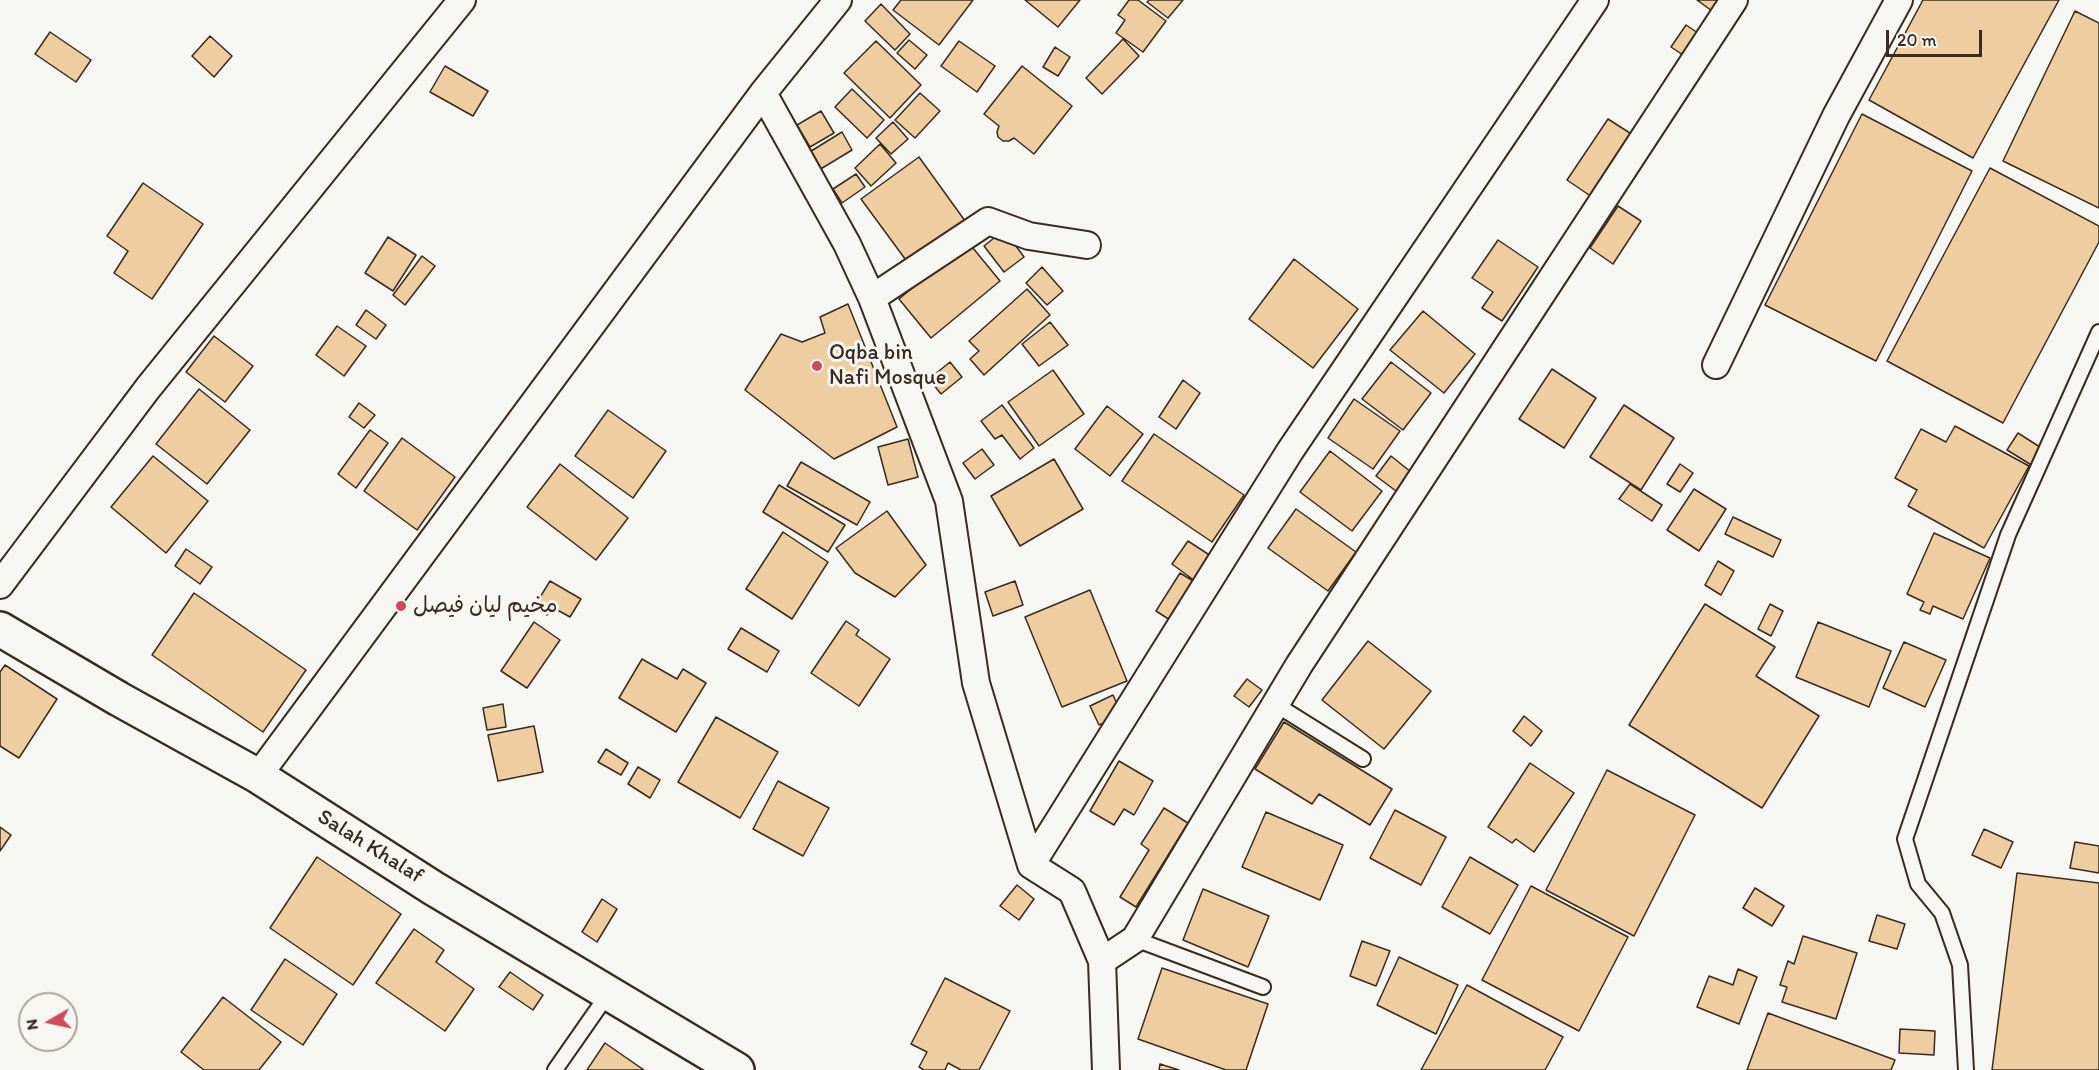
<!DOCTYPE html>
<html>
<head>
<meta charset="utf-8">
<style>
  body { margin:0 }
  #map { position:relative; width:2099px; height:1070px; overflow:hidden; background:#f6f6f2; font-family:Itim,sans-serif }
  canvas { display:block }
  .north { position:absolute; left:18px; top:992px; width:60px; height:60px; box-sizing:border-box; background:#f6f6f2; border:2px solid #aba49d; border-radius:50%; rotate:261deg; font-size:16px; font-weight:700; line-height:24px; text-align:center; color:#3b2a1e }
  .north::after { content:''; display:block; margin:auto; width:21px; height:27px; background:#d1495b; clip-path:polygon(50% 0,100% 100%,50% 72%,0 100%) }
  .scale { position:absolute; left:1886px; top:30px; width:96px; height:27px; box-sizing:border-box; border:3px solid #3b2a1e; border-top:0; padding-left:8px; font-size:18px; line-height:21px; white-space:nowrap; color:#3b2a1e; -webkit-text-stroke:4px #f6f6f2; paint-order:stroke }
</style>
</head>
<body>
<div id="map">
<canvas width="2099" height="1070"></canvas>
<div class="north">N</div>
<div class="scale">20 m</div>
</div>
<script>
const c = document.querySelector('canvas').getContext('2d');
c.lineJoin = 'round';
function paint(path, color) {
  c.fillStyle = color;
  c.fill(path, 'evenodd');
}
function trace(path, color, width, dash) {
  c.strokeStyle = color;
  c.lineWidth = width;
  c.lineCap = dash ? 'butt' : 'round';
  c.setLineDash(dash || []);
  c.stroke(path);
}
function write(font, color, halo, rows, align = 'center') {
  c.font = font + ' Itim,"Playpen Sans Arabic",sans-serif';
  c.lineWidth = 6;
  c.setLineDash([]);
  c.textBaseline = 'middle';
  c.strokeStyle = halo;
  c.fillStyle = color;
  for (const [text, x, y, turn = 0] of rows) {
    c.save();
    c.translate(x, y);
    c.rotate((+turn || 0) * Math.PI / 180);
    c.textAlign = isNaN(turn) ? turn : align;
    if (halo) c.strokeText(text, 0, 0);
    c.fillText(text, 0, 0);
    c.restore();
  }
}
const building = new Path2D(`
  M901,0H973L939,45L893,10Z
  M1025,0H1080L1058,27Z
  M1129,0H1138L1166,21L1143,52L1116,33L1125,20L1118,15Z
  M1149,0H1183L1168,18L1147,2Z
  M1697,0H1720L1712,11Z
  M1923,0H2059L1973,158L1869,100Z
  M881,4L910,34L895,50L865,21Z
  M2075,11L2099,23V208L2003,161Z
  M1686,25L1698,33L1683,55L1671,47Z
  M50,32L91,60L76,82L35,54Z
  M210,36L232,56L214,77L192,56Z
  M1123,39L1139,56L1102,94L1086,78Z
  M909,40L927,55L915,69L897,53Z
  M876,41L921,85L890,118L844,73Z
  M959,41L995,66L977,92L941,66Z
  M1055,47L1070,57L1058,76L1043,67Z
  M445,66L488,91L473,116L430,92Z
  M1022,66L1072,106L1034,154L1014,138L1009,141H1003L998,137L997,132L999,126L984,114Z
  M852,89L884,120L867,138L835,107Z
  M920,93L940,111L915,138L895,120Z
  M821,111L834,133L810,147L797,125Z
  M1862,114L1972,171L1876,361L1765,305Z
  M1608,119L1633,135L1592,197L1567,180Z
  M893,122L908,139L891,154L876,138Z
  M842,132L852,150L819,170L808,153Z
  M880,144L896,163L871,186L855,168Z
  M919,157L968,225L911,267L861,199Z
  M1990,168L2099,226V242L2003,423L1887,361Z
  M856,174L865,187L842,203L833,189Z
  M143,183L203,224L152,299L114,273L128,251L107,236Z
  M1618,206L1641,221L1613,264L1590,248Z
  M1004,230L1024,257L1004,272L984,246Z
  M388,237L416,255L393,291L365,273Z
  M1498,240L1538,267L1502,321L1482,308L1493,292L1472,278Z
  M968,242L1000,281L931,338L899,299Z
  M422,256L435,266L405,305L393,295Z
  M1294,259L1358,309L1313,368L1249,319Z
  M1042,267L1063,291L1047,305L1026,283Z
  M1027,289L1050,315L984,375L970,359L979,351L969,341Z
  M848,304L897,427L834,459L745,390L781,334L802,342L825,333L820,317Z
  M366,310L386,325L376,339L356,325Z
  M1423,311L1475,354L1444,393L1390,350Z
  M1050,322L1068,345L1039,366L1022,344Z
  M337,326L366,346L344,376L316,355Z
  M214,336L253,366L225,402L186,372Z
  M950,362L962,377L941,394L929,379Z
  M1391,362L1431,393L1403,430L1362,399Z
  M1552,369L1596,398L1564,448L1519,419Z
  M1053,370L1084,414L1039,446L1008,402Z
  M1183,380L1200,393L1176,429L1159,417Z
  M199,389L250,430L207,484L156,444Z
  M1354,399L1400,431L1373,469L1328,438Z
  M359,403L375,415L364,428L349,417Z
  M1002,405L1034,448L1020,459L1002,435L995,439L981,421Z
  M1624,405L1674,438L1641,490L1590,457Z
  M1107,406L1143,434L1110,476L1075,449Z
  M608,410L666,451L633,498L575,456Z
  M1955,426L2029,466L1984,548L1908,506L1917,490L1895,478L1921,429L1946,442Z
  M370,430L388,443L356,488L338,474Z
  M2018,433L2043,449L2033,466L2007,450Z
  M1154,434L1244,495L1212,542L1122,481Z
  M402,438L455,477L417,530L364,491Z
  M908,439L918,477L888,485L878,447Z
  M982,449L994,465L975,479L963,463Z
  M1330,451L1382,491L1352,531L1300,492Z
  M153,456L208,501L166,553L111,507Z
  M1391,456L1411,472L1396,491L1376,476Z
  M1054,459L1083,509L1020,546L991,496Z
  M801,462L870,502L857,525L787,486Z
  M560,464L628,518L596,560L527,507Z
  M1680,464L1693,473L1680,492L1667,484Z
  M1630,484L1662,505L1652,521L1619,499Z
  M779,485L845,525L828,552L763,512Z
  M1694,489L1726,509L1699,551L1667,530Z
  M1296,509L1356,552L1328,591L1268,548Z
  M887,511L926,565L895,597L855,573L836,548Z
  M1733,517L1781,540L1773,557L1725,534Z
  M783,532L828,562L792,619L746,589Z
  M1934,533L1990,558L1963,619L1933,606L1930,614L1920,610L1924,602L1907,594Z
  M1188,541L1211,556L1195,581L1172,564Z
  M186,549L212,567L200,584L175,566Z
  M1718,561L1734,571L1721,595L1705,585Z
  M1180,573L1198,584L1173,622L1156,611Z
  M550,581L581,599L570,617L552,607L547,615L534,607Z
  M1015,581L1023,605L993,616L985,592Z
  M1090,590L1127,681L1062,707L1025,617Z
  M194,593L306,670L263,732L152,655Z
  M1705,604L1775,647L1756,676L1819,716L1762,808L1629,725Z
  M1770,604L1783,611L1771,636L1758,629Z
  M846,621L859,630L856,635L890,659L859,706L811,673Z
  M534,622L560,640L527,688L501,671Z
  M1818,622L1891,651L1869,707L1796,677Z
  M741,628L779,651L767,672L728,649Z
  M1368,641L1431,691L1384,749L1322,700Z
  M1904,642L1946,660L1925,707L1883,688Z
  M642,659L677,679L683,669L706,683L676,732L619,698Z
  M5,665L57,699L19,758L0,746V672Z
  M1247,679L1262,690L1249,707L1234,696Z
  M1113,695L1122,715L1099,725L1090,706Z
  M503,704L506,727L487,730L483,708Z
  M1524,716L1542,731L1531,746L1513,731Z
  M716,717L778,752L740,818L678,782Z
  M1284,722L1392,789L1370,825L1319,794L1312,804L1255,769Z
  M534,726L543,772L498,781L488,735Z
  M606,749L628,763L621,775L598,762Z
  M1119,761L1153,781L1134,815L1124,809L1114,825L1090,811Z
  M1530,763L1574,793L1534,852L1516,839L1512,843L1488,827Z
  M638,767L660,780L650,798L628,784Z
  M1607,770L1695,815L1634,936L1546,890Z
  M778,781L829,808L803,856L753,829Z
  M1164,808L1188,823L1136,907L1120,897L1149,850L1141,844Z
  M1395,810L1446,837L1421,885L1370,858Z
  M1266,812L1343,845L1320,900L1242,867Z
  M0,827L11,835L0,851Z
  M1984,829L2013,842L2001,868L1972,855Z
  M2075,842L2099,846V873L2070,868Z
  M317,857L401,914L353,985L270,928Z
  M1470,857L1518,885L1490,934L1442,907Z
  M2017,873L2099,883V1070H1992Z
  M1017,885L1034,899L1019,920L1000,906Z
  M1531,886L1628,937L1579,1031L1482,980Z
  M1755,888L1784,906L1772,926L1743,908Z
  M1203,889L1269,916L1248,967L1183,940Z
  M602,899L617,909L597,942L582,932Z
  M1877,915L1905,924L1897,949L1869,941Z
  M414,929L444,950L436,962L474,989L445,1031L376,983Z
  M1803,936L1857,953L1836,1019L1782,1002L1787,987L1780,985L1788,961L1794,964Z
  M1362,941L1390,951L1376,986L1350,976Z
  M1399,957L1458,985L1436,1034L1377,1005Z
  M285,959L337,994L303,1045L251,1010Z
  M1162,968L1268,1004L1246,1070H1226L1138,1039Z
  M1738,969L1757,977L1739,1024L1697,1007L1709,976L1733,985Z
  M510,972L543,995L533,1010L499,987Z
  M945,978L1010,1011L979,1070H961L948,1063L945,1070H924L919,1067L927,1052L911,1044Z
  M1467,985L1563,1037L1545,1070H1421Z
  M223,997L281,1042L259,1070H204L181,1052Z
  M1768,1013L1895,1060L1891,1070H1747Z
  M1900,1029L1935,1031L1934,1055L1899,1053Z
  M605,1043L644,1070H587Z
  M1160,1064L1179,1070H1159Z`);
paint(building, '#eecea0');
trace(building, '#3b2a1e', 1.5);
const lane = new Path2D(`
  M1275,704L1363,759
  M1135,939L1263,987
  M555,1070L608,994
  M1966,1070L1960,965L1942,913L1918,884L1905,839L2008,535L2099,332`);
const street = new Path2D(`
  M763,93L847,244L872,298L949,501L976,683L1031,865L1072,891L1102,961L1106,1070
  M872,298L988,221L1029,236L1087,245
  M1716,365L1836,116L1899,0
  M0,585L148,388L462,0
  M258,776L763,93L838,0
  M1031,865L1290,451L1595,0
  M1102,961L1135,939L1299,665L1734,0`);
const secondary = new Path2D(`
  M0,629L119,699L258,776L433,888L737,1070`);
trace(lane, '#3b2a1e', 18);
trace(street, '#3b2a1e', 30);
trace(secondary, '#3b2a1e', 38);
trace(lane, '#f6f6f2', 14);
trace(street, '#f6f6f2', 26);
trace(secondary, '#f6f6f2', 33);
for (const [x, y, r, color] of [
  [817,366,6,"#d1495b"],
  [401,606,6,"#d1495b"]
]) {
  const dot = new Path2D();
  dot.arc(x, y, r, 0, 2 * Math.PI);
  c.fillStyle = color;
  c.fill(dot);
  trace(dot, '#f6f6f2', 2);
}
write('22px', '#3b2a1e', '#f6f6f2', [
  ["Oqba bin",829,353],
  ["Nafi Mosque",829,378],
  ["مخيم ليان فيصل",413,606]
], 'left');
write('22px', '#3b2a1e', '#f6f6f2', [
  ["Salah Khalaf",370,847,32]
]);
</script>
</body>
</html>
